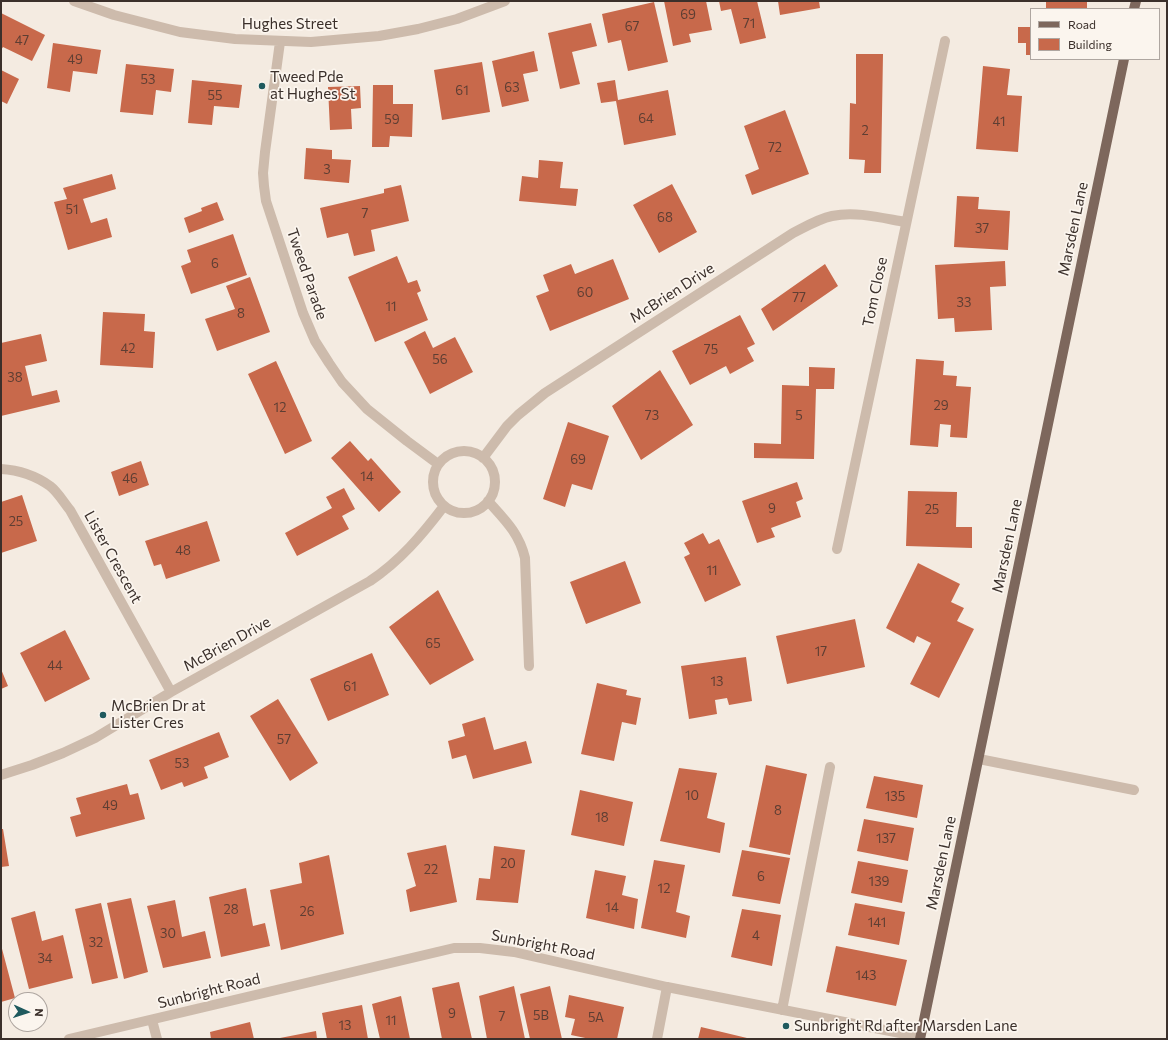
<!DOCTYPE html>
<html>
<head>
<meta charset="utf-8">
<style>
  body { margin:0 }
  #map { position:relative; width:1168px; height:1040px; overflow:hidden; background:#f4ebe1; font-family:Commissioner,sans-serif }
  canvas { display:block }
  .frame { position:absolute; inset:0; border:2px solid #3b302b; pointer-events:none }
  .legend { position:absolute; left:1030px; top:8px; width:130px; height:52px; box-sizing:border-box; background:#fbf5ee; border:1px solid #aea6a0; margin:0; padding:5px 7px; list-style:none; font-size:12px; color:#3b302b }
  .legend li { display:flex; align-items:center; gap:8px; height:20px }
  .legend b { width:20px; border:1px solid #aea6a0 }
  .north { position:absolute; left:8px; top:992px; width:40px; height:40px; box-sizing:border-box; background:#fbf5ee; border:1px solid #aea6a0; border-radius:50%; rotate:93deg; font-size:11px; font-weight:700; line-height:16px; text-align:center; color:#3b302b }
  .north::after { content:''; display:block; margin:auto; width:14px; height:18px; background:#1f5a5e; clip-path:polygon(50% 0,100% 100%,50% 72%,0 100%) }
</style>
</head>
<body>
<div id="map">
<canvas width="1168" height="1040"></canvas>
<div class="frame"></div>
<ul class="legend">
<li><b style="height:5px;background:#7d675c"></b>Road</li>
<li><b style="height:11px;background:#c8694b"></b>Building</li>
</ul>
<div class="north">N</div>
</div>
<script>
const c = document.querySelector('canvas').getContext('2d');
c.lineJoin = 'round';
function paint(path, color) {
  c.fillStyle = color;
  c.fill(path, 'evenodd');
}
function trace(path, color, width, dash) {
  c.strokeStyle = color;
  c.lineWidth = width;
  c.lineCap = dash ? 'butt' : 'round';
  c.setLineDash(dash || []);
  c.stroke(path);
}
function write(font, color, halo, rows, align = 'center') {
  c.font = font + ' Commissioner,sans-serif';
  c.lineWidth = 3.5;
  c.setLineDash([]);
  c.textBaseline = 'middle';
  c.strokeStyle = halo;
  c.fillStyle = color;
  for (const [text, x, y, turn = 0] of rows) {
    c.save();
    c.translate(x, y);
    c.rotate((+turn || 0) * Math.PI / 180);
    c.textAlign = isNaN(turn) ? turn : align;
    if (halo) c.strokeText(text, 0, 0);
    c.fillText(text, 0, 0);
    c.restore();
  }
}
paint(new Path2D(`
  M664,1H706L712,30L689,34L691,42L673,46Z
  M719,1H757L766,38L740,44L731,9L721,11Z
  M778,1H819L820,8L780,15Z
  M1046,1H1087V9H1046Z
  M654,2L668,62L628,71L621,40L608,43L602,14Z
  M1,13L45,35L32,61L3,47L1,50Z
  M591,23L597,46L572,52L580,84L560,89L548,33Z
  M1018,27H1031V55H1026V43H1018Z
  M53,43L101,50L97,74L73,71L70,92L47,88Z
  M534,51L538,71L523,74L529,101L502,107L492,61Z
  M856,54H883L881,173H864L865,160L849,159L850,103L856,104Z
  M482,62L490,112L442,120L434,70Z
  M126,64L174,69L171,92L156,90L153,115L120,112Z
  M983,66L1010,69L1007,95L1022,96L1018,152L976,149Z
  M1,70L19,79L7,104L1,101Z
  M192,80L242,85L239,108L214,106L212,125L188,123Z
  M615,80L618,100L668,90L676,135L624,145L616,101L601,103L597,83Z
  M373,85H393V104H413L412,137L390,136L389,147H372Z
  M360,86L361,108L351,109L352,129L330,130L328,87Z
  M785,110L809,174L752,195L745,175L759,169L744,126Z
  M306,148L332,150V159L351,160L349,183L304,179Z
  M539,160L563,162L560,188L578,189L576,206L519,201L522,176L538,178Z
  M112,174L116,189L83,199L91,223L107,218L112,237L68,250L54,202L67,199L63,188Z
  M672,184L697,232L659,253L633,205Z
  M401,185L409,221L371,230L375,251L354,256L348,233L327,238L320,208L384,193V189Z
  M957,196L979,197L978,209L1010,211L1008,250L954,247Z
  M217,202L224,220L189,233L184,218L202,211L201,208Z
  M233,234L247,275L191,294L181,266L191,262L187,250Z
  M397,256L408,283L417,280L421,291L417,293L428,320L375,342L348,277Z
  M613,259L629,299L550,331L536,296L549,291L543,275L571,264L575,274Z
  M1005,261L1006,286L990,287L992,330L955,332L954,318L938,319L935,265Z
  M825,264L838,286L773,331L761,309Z
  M250,277L270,332L217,351L205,319L235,309L226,286Z
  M103,312L145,314L144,331L155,332L153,368L100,365Z
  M740,315L755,344L747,348L754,361L730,374L726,366L690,385L672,351Z
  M425,331L433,348L455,337L473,372L430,394L404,342Z
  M41,334L47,361L25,366L32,396L57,390L60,402L1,416V343Z
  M916,359L944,361L943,375L957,376L956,386L971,387L967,438L950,437L951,425L940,424L938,447L910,445Z
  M276,361L312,441L285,454L248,374Z
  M809,367L835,368L834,389H816L814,459L754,458V443L781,444L782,385L809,386Z
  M660,370L693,425L641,460L612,406Z
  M568,422L609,436L592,490L572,484L565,507L543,499Z
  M350,441L368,461L371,458L401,492L379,512L331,458Z
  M141,461L149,485L119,496L111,472Z
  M797,482L803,499L796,502L801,517L771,528L775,537L757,543L742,501Z
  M344,488L355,509L342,516L349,529L297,556L285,533L332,508L326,497Z
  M908,491L957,492L956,527H972V548L906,546Z
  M22,495L37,541L1,553V502Z
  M207,521L220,561L166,579L161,564L154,566L145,541Z
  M703,533L709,544L719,539L741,585L705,602L684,557L690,554L684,543Z
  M625,561L641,603L586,624L570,582Z
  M918,563L960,584L951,602L964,608L957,621L974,629L939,698L910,684L931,643L917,636L914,643L886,628Z
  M438,590L474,660L430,685L389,627Z
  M855,619L865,667L787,684L776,636Z
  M65,630L90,679L45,702L20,653Z
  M372,653L389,695L328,721L310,679Z
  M746,657L752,701L729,705L727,698L715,700L717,714L689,719L681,666Z
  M1,669L8,686L1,689Z
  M597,683L627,690L626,695L641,698L636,725L622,722L614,761L581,754Z
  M278,699L318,763L290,781L250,716Z
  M485,717L494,750L526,741L532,763L473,779L466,755L452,759L448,741L465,736L462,724Z
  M219,732L229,757L204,767L208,778L184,787L182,782L161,790L149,760Z
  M766,765L807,774L790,855L749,847Z
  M679,768L717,773L707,818L725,823L720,853L660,841Z
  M874,776L923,785L917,818L866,808Z
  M127,784L130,795L138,793L145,819L76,837L70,817L81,814L76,798Z
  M580,790L633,802L624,846L571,835Z
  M864,819L914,828L908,861L857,851Z
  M1,829H3L9,866L1,867Z
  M446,845L457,902L410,912L406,890L416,886L407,853Z
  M494,846L525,850L518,903L476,900L479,878L490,879Z
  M742,850L790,858L780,904L732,896Z
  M329,855L344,934L281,950L270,890L302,883L299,863Z
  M654,860L685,865L676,912L690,916L686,938L641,928Z
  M858,861L908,870L902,903L851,893Z
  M595,870L626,876L622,895L638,899L634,929L586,918Z
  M246,888L253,926L265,923L270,946L221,957L209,897Z
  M131,898L148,972L124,979L107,903Z
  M175,900L182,937L205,931L211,958L163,968L147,906Z
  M101,903L118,978L92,984L75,909Z
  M855,903L905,912L899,945L848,935Z
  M742,909L781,915L772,966L731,957Z
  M35,911L42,941L63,935L73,978L29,989L11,918Z
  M1,945L15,998L1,1002Z
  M836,946L907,960L896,1006L826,992Z
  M459,982L472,1039H442L432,988Z
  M514,986L525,1039H487L479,996Z
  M550,986L562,1039H530L520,994Z
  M569,995L624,1007L617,1039H590L571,1035L575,1019L565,1017Z
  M401,996L410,1039H380L372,1004Z
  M362,1005L368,1039H327L322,1013Z
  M250,1022L254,1039H211L210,1032Z
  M701,1027L747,1038V1039H698Z
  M316,1031L317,1039H280V1038Z`), '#c8694b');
trace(new Path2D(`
  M74,1L114,15L180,32L235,39L311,42L379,36L418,29L457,19L505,1
  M280,42L265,152L263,173L264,186L266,201L303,313L315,341L329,363L342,382L367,409L407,441L438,464
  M433 482a31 31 0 1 1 62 0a31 31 0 1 1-62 0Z
  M483,458L507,426L518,415L545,393L793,233C805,227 818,219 832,216C856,211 882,218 905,222
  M1,469C18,470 36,476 50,486C58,492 64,503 70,510L171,692
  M488,501C505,520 519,533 525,558L529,666
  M837,549L945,41
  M979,759L1134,790
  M1,775L32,765L63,753L95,738L171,692L370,581C400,561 422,535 444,506
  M782,1010L830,767
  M152,1020L157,1039
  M69,1039L454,948H480L514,952L667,987L920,1037
  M657,1039L667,987`), '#cdbbac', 10);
trace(new Path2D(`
  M1134,9L1136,1
  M920,1039L1124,59`), '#7d675c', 10);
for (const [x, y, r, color] of [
  [262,86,4,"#1f5a5e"],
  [103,715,4,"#1f5a5e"],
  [786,1026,4,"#1f5a5e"]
]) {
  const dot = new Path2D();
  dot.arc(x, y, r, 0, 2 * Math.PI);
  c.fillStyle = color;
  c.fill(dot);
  trace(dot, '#fbf5ee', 1.5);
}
write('13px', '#5e3e33', null, [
  ["69",688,15],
  ["71",749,24],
  ["67",632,27],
  ["47",22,41],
  ["49",75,60],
  ["53",148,80],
  ["63",512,88],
  ["61",462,91],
  ["55",215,96],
  ["64",646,119],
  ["59",392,120],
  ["41",999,122],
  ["2",865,131],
  ["72",775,148],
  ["3",327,170],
  ["51",72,210],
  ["7",365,214],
  ["68",665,218],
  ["37",982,229],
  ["6",215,264],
  ["60",585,293],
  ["77",799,298],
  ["33",964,303],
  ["11",391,307],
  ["8",241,314],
  ["42",128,349],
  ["75",711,350],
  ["56",440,360],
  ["38",15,378],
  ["29",941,406],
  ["12",280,408],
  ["73",652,416],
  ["5",799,416],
  ["69",578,460],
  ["14",367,477],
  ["46",130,479],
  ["9",772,509],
  ["25",932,510],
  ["25",16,522],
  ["48",183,551],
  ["11",712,571],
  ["65",433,644],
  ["17",821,652],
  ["44",55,666],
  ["13",717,682],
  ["61",350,687],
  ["57",284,740],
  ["53",182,764],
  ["10",692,796],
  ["135",895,797],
  ["49",110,806],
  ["8",778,811],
  ["18",602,818],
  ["137",886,839],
  ["20",508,864],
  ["22",431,870],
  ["6",761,877],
  ["139",879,882],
  ["12",664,889],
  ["14",612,908],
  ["28",231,910],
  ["26",307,912],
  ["141",877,923],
  ["30",168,934],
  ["4",756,936],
  ["32",96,943],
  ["34",45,959],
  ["143",866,976],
  ["9",452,1014],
  ["5B",541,1016],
  ["7",502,1017],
  ["5A",596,1018],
  ["11",391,1021],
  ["13",345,1026]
]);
write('15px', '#3b302b', '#fbf5ee', [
  ["Hughes Street",290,24],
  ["Marsden Lane",1073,229,-78],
  ["Tweed Parade",307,274,71],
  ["Tom Close",875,292,-78],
  ["McBrien Drive",672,293,-33],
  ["Marsden Lane",1007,546,-78],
  ["Lister Crescent",113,557,61],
  ["McBrien Drive",227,644,-29],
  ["Marsden Lane",941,863,-78],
  ["Sunbright Road",543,945,11],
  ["Sunbright Road",209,991,-14]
]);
write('15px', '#3b302b', '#fbf5ee', [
  ["Tweed Pde",270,77],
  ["at Hughes St",270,94],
  ["McBrien Dr at",111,706],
  ["Lister Cres",111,723],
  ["Sunbright Rd after Marsden Lane",794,1026]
], 'left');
</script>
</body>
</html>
